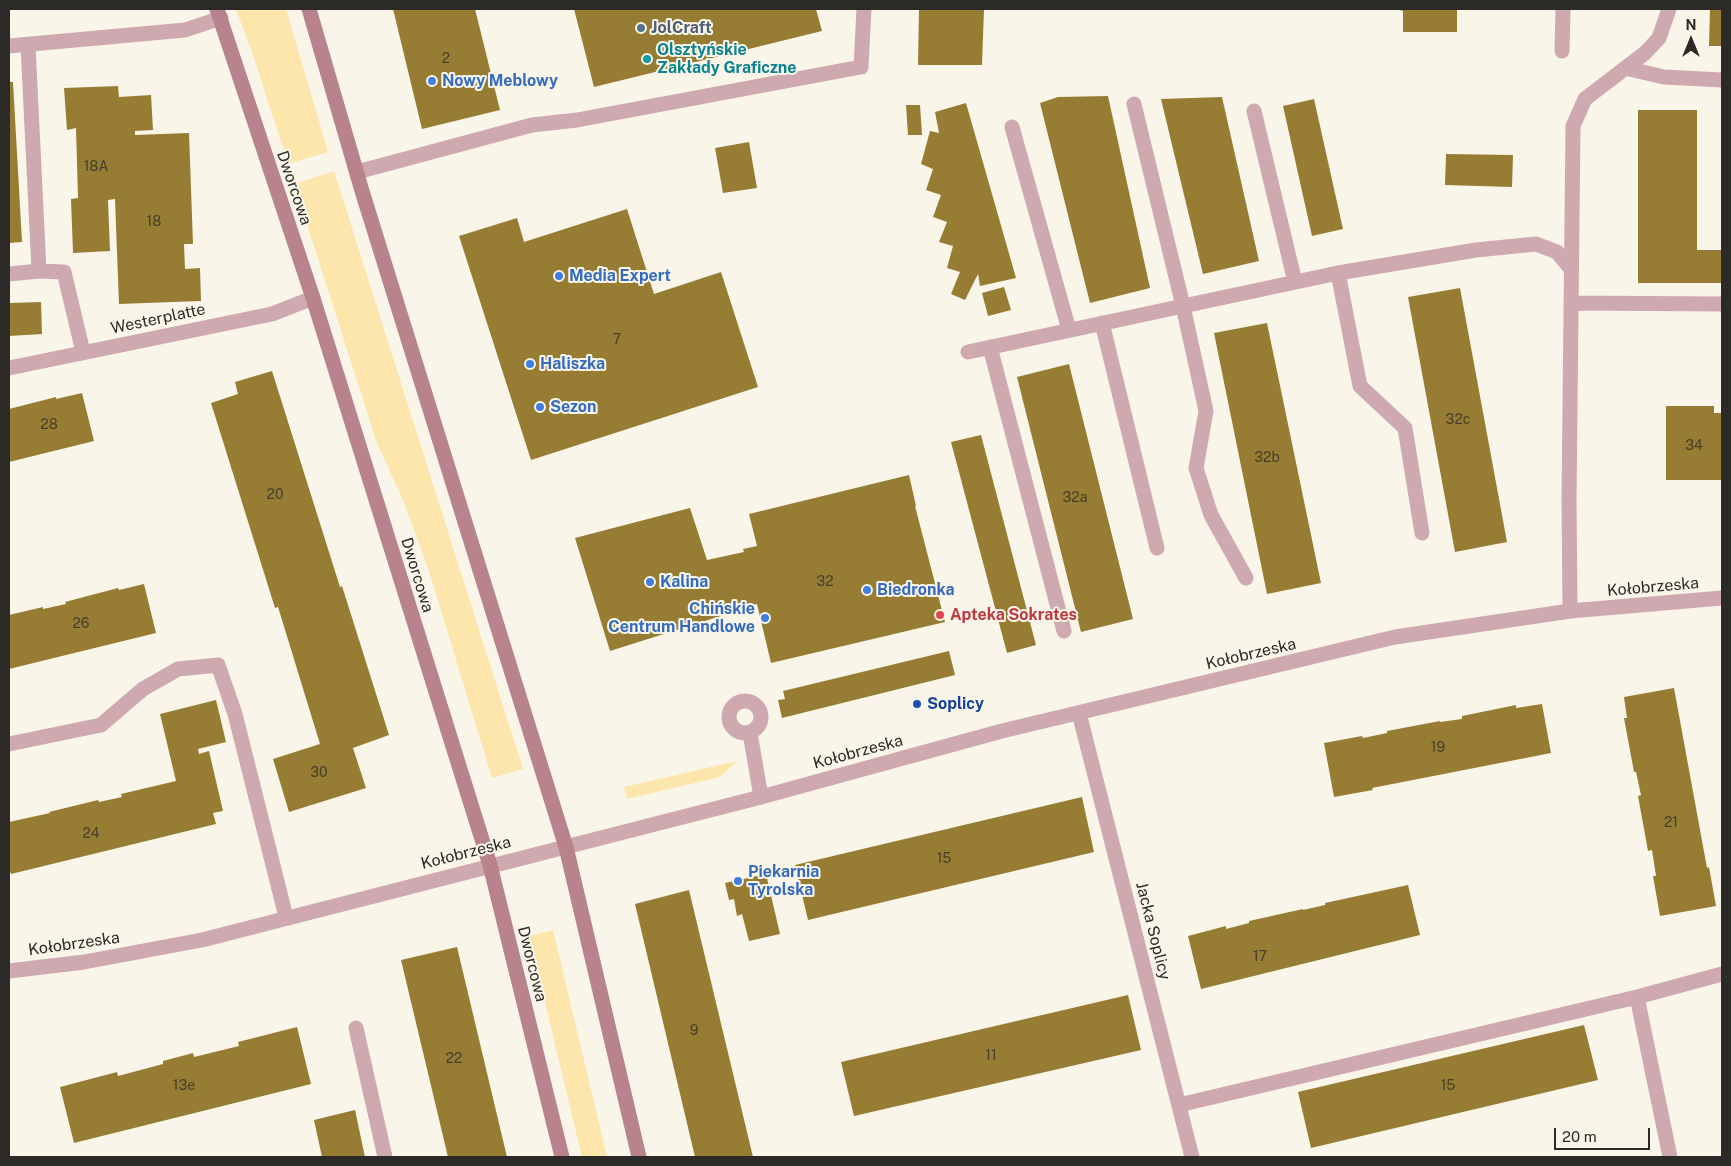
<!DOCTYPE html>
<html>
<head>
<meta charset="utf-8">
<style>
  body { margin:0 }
  #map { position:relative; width:1731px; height:1166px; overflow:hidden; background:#faf5e9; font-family:"Public Sans",sans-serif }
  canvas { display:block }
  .frame { position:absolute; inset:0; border:10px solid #2c2a26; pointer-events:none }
  .north { position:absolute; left:1666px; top:15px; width:50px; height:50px; -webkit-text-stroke:4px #faf5e9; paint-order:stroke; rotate:0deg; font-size:14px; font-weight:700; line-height:20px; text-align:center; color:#2c2a26 }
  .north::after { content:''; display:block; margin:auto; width:18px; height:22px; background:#2c2a26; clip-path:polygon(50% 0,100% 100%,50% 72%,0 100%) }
  .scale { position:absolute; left:1554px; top:1128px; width:96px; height:22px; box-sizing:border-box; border:2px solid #2c2a26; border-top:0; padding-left:6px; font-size:15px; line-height:18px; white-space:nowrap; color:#2c2a26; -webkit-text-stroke:4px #faf5e9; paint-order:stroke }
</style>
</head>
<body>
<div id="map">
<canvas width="1731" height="1166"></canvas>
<div class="frame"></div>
<div class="north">N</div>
<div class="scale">20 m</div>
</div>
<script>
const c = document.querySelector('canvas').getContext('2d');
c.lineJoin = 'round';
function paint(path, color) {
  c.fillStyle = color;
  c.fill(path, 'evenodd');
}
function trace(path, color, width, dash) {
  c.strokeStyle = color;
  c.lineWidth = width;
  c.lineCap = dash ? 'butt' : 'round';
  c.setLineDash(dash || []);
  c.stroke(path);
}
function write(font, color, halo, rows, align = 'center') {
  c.font = font + ' "Public Sans",sans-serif';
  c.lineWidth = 4;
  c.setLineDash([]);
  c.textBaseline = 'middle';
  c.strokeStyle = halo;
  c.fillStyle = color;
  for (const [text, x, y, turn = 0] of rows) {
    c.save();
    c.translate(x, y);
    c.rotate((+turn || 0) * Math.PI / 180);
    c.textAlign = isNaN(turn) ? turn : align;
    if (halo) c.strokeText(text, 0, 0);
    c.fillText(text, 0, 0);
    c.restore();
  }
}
paint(new Path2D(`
  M236,9H286L328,152L288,164L254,58Z
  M334,171L523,769L492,778L428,568L404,503L376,440L294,184Z
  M737,761L720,777L627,799L624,787Z
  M553,930L607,1157H582L529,936Z`), '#fce6ac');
paint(new Path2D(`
  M393,9H475L500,110L422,129Z
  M574,9H816L822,31L594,87Z
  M919,9H984L982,65H918Z
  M1397,9H1457V32H1403V11Z
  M1710,9H1722V46H1709Z
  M9,82H13L22,242L9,243Z
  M118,86L119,97L151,95L153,130L135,131V135L189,133L193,244H184L185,269L200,268L201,301L119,304L115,199L108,200L110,251L73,253L71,199L78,198L76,128L67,130L64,88Z
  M1108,96L1150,288L1090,303L1040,103L1058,97Z
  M1222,97L1259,261L1203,274L1161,99Z
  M1314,99L1343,229L1312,236L1283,106Z
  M966,103L1016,278L980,286L978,274L965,300L951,294L960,272L947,268L953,246L939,242L947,222L933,217L941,195L926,190L933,169L921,164L930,131L939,133L935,112Z
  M906,105H920L922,135H908Z
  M1638,110H1697V250H1722V283H1638Z
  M749,142L757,188L723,193L715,148Z
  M1446,154L1513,155L1512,187L1445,185Z
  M627,209L654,294L721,272L758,387L531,460L459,236L517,218L524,242Z
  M1004,287L1011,310L988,316L982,293Z
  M1460,288L1507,542L1455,552L1408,297Z
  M41,302L42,334L9,336V303Z
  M1267,323L1321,583L1267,594L1214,333Z
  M1069,364L1133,619L1081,632L1017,377Z
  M272,371L340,587L342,586L389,735L353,748L366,788L289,812L273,759L320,744L278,607L275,608L211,403L238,394L235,382Z
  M82,393L94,441L9,462V409L56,397V399Z
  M1666,406H1714V413H1722V480H1666Z
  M981,435L1036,645L1007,653L951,442Z
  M909,475L916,506H915L945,622L771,663L757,604L724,612V615L610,651L575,538L690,508L707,560L744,552L743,549L757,546L749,514Z
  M144,584L156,633L9,669V615L43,607V609L66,604L65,602L118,588L119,590Z
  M949,651L955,675L782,718L778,700L785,699L783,691Z
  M1674,688L1707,868L1709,867L1716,906L1660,916L1653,876H1656L1652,850L1648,851L1638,796L1641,795L1636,772H1634L1624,718H1627L1624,697Z
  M216,700L226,742L198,749L199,754L209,751L223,811L213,813L216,824L11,874L10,871L9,872V822L50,813L49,812L98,800L99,802L122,797L121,794L176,781L160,714Z
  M1542,704L1551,753L1372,788L1373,790L1334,797L1324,743L1362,736L1363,738L1387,733V731L1440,721V722L1462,719V716L1516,705V708Z
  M1082,797L1094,852L808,920L795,865Z
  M766,874L780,934L749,941L742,914L737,916L734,899L729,900L725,883Z
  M1408,885L1420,935L1201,989L1188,936L1226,926V929L1249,923V921L1303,909V910L1325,905V903Z
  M689,890L753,1157H695L635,904Z
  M457,947L507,1157H448L401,960Z
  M1128,995L1141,1050L854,1116L841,1062Z
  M1584,1025L1598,1080L1311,1148L1298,1092Z
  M297,1027L311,1084L74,1143L60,1087L117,1072L118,1076L163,1064V1061L193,1053L194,1057L239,1046L238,1042Z
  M355,1110L365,1157H322L314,1120Z`), '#967d33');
trace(new Path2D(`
  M9,46L185,30L221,18
  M1562,51L1563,9
  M1625,68L1664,77L1722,80
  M1134,104L1183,306L1206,411L1196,468L1211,515L1246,578
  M1254,111L1295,282
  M1012,127L1069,330
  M357,172L532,125L577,120L861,67L864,9
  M39,271L64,272L83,352
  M1338,273L1360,386L1405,428L1422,533
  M9,274L39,271L28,45
  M1571,303L1722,304
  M1102,323L1157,548
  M990,347L1064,631
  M968,352L1338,273L1476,250L1536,244L1557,252L1571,269
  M1570,611L1569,500L1573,126L1585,99L1645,53L1659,38L1669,9
  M729 717a16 16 0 1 1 32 0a16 16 0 1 1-32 0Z
  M750,733L761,797
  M9,744L101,725L143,689L178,669L218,665L235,714L286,917
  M356,1028L385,1157`), '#cea9af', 15);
trace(new Path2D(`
  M9,368L272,314L313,298
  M1079,713L1192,1157
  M9,971L84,962L202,940L761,797L1002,731L1395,637L1570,611L1722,598
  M1637,997L1722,974
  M1179,1105L1637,997L1670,1157`), '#cea9af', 15);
trace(new Path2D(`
  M217,9L313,298L490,865L562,1157
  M309,9L362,191L566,847L639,1157`), '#b8838d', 15);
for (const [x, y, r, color] of [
  [641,28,5,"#5c6f8a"],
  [647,59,5,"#0f9aa8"],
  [432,81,5,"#3f7fe0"],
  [559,276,5,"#3f7fe0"],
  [530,364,5,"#3f7fe0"],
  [540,407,5,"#3f7fe0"],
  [650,582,5,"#3f7fe0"],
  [867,590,5,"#3f7fe0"],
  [940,615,5,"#e0444e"],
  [765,618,5,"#3f7fe0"],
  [917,704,5,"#1a4fb4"],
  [738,881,5,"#3f7fe0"]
]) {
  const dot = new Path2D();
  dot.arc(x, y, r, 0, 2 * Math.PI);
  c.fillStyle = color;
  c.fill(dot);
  trace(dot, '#faf5e9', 2);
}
write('14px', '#463f29', null, [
  ["2",446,59],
  ["18A",96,167],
  ["18",154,222],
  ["7",617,340],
  ["32c",1458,420],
  ["28",49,425],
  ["34",1694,446],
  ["32b",1267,458],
  ["20",275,495],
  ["32a",1075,498],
  ["32",825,582],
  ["26",81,624],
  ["19",1438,748],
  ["30",319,773],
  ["21",1671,823],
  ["24",91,834],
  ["15",944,859],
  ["17",1260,957],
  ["9",694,1031],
  ["11",991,1056],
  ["22",454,1059],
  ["13e",184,1086],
  ["15",1448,1086]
]);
write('bold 16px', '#4e5e75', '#faf5e9', [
  ["JolCraft",651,28]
], 'left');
write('bold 16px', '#0d838f', '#faf5e9', [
  ["Olsztyńskie",657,50],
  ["Zakłady Graficzne",657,68]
], 'left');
write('bold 16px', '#366cbe', '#faf5e9', [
  ["Nowy Meblowy",442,81],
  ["Media Expert",569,276],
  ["Haliszka",540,364],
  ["Sezon",550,407],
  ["Kalina",660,582],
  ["Biedronka",877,590],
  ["Chińskie",755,609,"right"],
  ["Centrum Handlowe",755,627,"right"],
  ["Piekarnia",748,872],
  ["Tyrolska",748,890]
], 'left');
write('16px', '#2c2a26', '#faf5e9', [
  ["Dworcowa",294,188,71],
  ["Westerplatte",158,319,-12],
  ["Dworcowa",417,575,73],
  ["Kołobrzeska",1653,587,-5],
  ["Kołobrzeska",1251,654,-13],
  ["Kołobrzeska",858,752,-15],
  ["Kołobrzeska",466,853,-14],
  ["Jacka Soplicy",1153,931,76],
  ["Kołobrzeska",74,944,-8],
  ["Dworcowa",532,964,76]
]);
write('bold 16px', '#be3a42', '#faf5e9', [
  ["Apteka Sokrates",950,615]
], 'left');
write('bold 16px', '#164399', '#faf5e9', [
  ["Soplicy",927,704]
], 'left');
</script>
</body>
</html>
